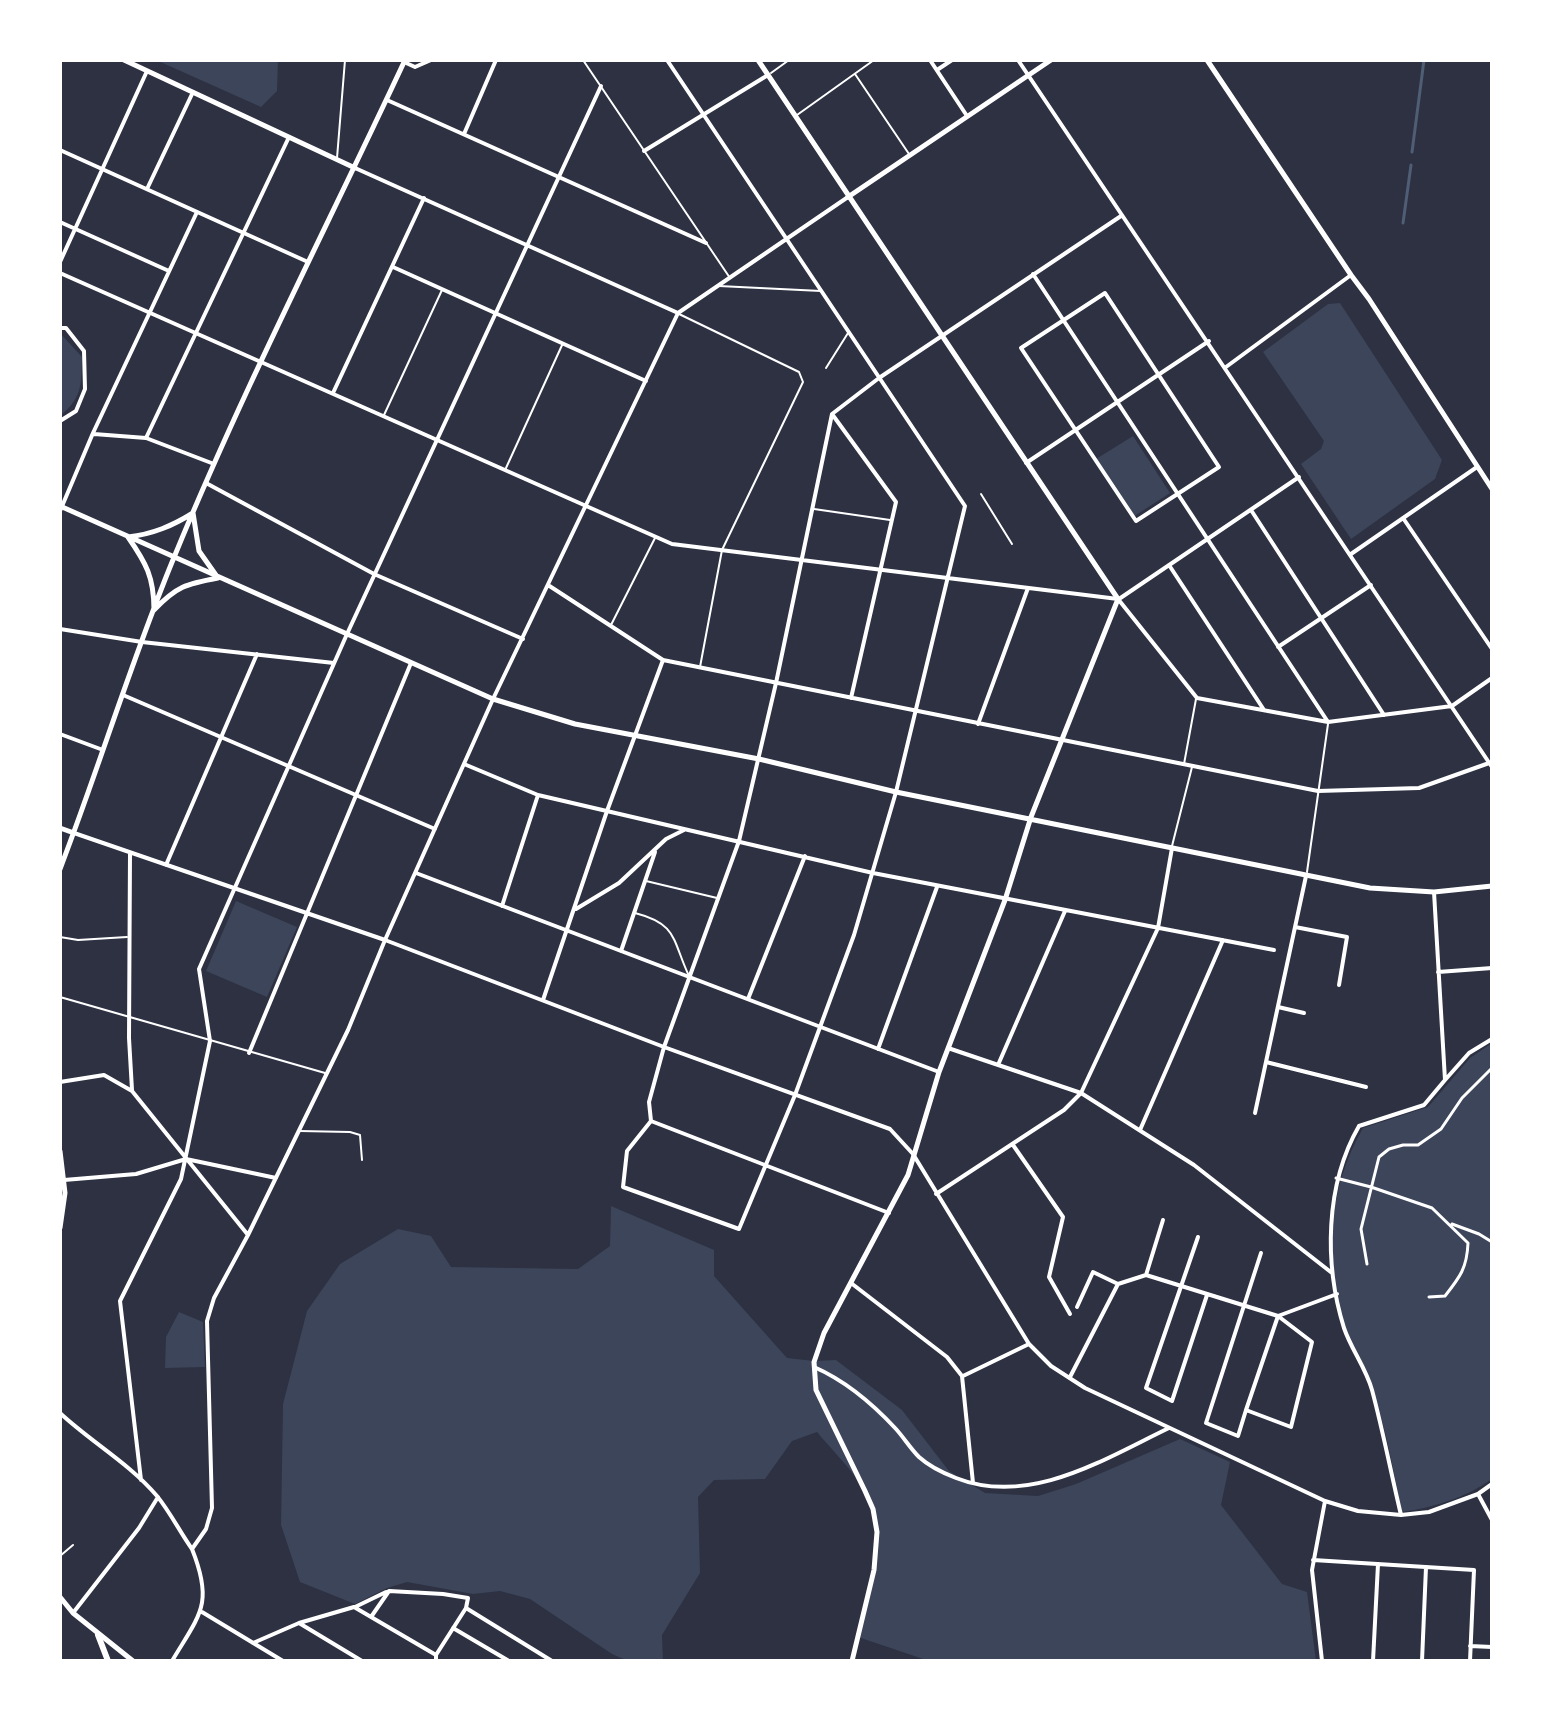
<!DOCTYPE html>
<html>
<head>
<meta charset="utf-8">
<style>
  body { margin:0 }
  #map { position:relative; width:1552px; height:1721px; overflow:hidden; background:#2d3142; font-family:Bitter,serif }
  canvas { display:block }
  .frame { position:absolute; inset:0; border:62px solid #fff; pointer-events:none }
</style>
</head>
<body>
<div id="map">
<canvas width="1552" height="1721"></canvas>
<div class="frame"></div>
</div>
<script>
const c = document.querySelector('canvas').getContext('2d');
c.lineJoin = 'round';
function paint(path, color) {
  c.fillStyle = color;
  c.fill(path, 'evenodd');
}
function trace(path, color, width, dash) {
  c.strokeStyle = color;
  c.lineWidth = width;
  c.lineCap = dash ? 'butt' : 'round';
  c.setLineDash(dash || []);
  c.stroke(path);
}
paint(new Path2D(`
  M156,60H278L277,91L261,107Z
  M1340,303L1442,460L1435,479L1351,539L1301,464L1321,449L1324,441L1263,352L1328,304Z
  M60,333L82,357C81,385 83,397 60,416Z
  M1133,436L1170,493L1133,517L1096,459Z
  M236,901L297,927L267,997L206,971Z
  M1492,1043V1479C1465,1498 1435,1507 1402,1512C1393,1470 1386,1426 1371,1386C1363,1367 1351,1350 1345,1330C1322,1264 1328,1188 1363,1128L1428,1107L1470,1058Z
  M611,1206L714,1250V1276L787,1358L814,1361L836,1360L902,1410L949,1471L985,1493L1038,1496L1076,1484L1180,1439L1230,1462L1221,1505L1282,1584L1307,1592L1316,1661H929L858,1637C867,1593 891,1534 865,1491C852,1470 833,1451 817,1432L792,1441L765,1479L714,1480L698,1497L700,1573L662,1635L663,1661H628L612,1654L530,1599L500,1591L473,1594L407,1582L387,1588L355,1604L300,1582L281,1525L283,1404L307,1311L340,1264L398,1229L431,1236L451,1267L578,1269L610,1246Z
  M179,1312L203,1322L205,1367L165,1368L166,1337Z`), '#3c4559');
trace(new Path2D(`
  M1412,152L1424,60
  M1403,223L1411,165`), '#4f5d75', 3);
trace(new Path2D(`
  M583,60L730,278
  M771,73L789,60
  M855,74L909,154
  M797,115L874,60
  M337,158L345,60
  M719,286L821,291
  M679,314L799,372L803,382L722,550L700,667
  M826,368L848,333
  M384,415L442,290
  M506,468L563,343
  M981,494L1012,544
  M814,509L890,520
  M611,625L655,538
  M1184,764L1196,699
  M1172,846L1192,767
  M1307,872L1328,724
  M646,881L717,898
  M635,913C678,924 672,940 689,976
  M60,937L78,940L127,937
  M60,997L325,1073
  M300,1131L350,1132L360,1135L362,1160
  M60,1556L73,1545`), '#fff', 2);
trace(new Path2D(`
  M1336,1178L1371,1187L1432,1208L1468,1243C1467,1268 1460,1277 1445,1296L1429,1297
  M1452,1224L1479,1234L1492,1242
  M1367,1264L1361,1229L1379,1157L1389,1149L1403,1145H1418L1441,1129L1462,1098L1492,1068`), '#fff', 3);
trace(new Path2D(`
  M930,60L967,116
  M1018,60L1492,767
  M404,62L415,67L431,60
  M937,70L952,60
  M387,100L706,243
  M464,134L496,60
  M60,150L308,262
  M644,151L768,75
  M355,168L678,313
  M147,189L193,92
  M60,222L169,271
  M60,262L147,71
  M393,267L646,381
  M60,273L672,544L1118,599
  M1033,274L1328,722
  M1105,293L1219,467L1136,521L1021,348Z
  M60,328H66L84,351L85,389L76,411L60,421
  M1226,367L1351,275
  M333,393L424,198
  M832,414L896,502L851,698
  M94,434L146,438L214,464
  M146,438L289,137
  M1026,463L1209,341
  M206,483L374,574L523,639
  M1251,510L1384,715
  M60,511L93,433L197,212
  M1403,518L1492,649
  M1351,554L1477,467
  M1169,565L1264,710
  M548,585L663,660L1318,791L1419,788L1492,762
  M1118,599L1197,698L1328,722L1452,706L1492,678
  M1119,599L1299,477
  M60,629L142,642L334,663
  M1278,647L1371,585
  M123,695L435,829
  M978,724L1028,588
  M60,734L103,750
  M464,764L538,795L873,873L1274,950
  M74,833L385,940L664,1047L890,1129L913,1154L1029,1344L1051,1366L1085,1388L1325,1501L1358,1511L1401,1515L1429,1512L1478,1494L1492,1484
  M130,853L129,1038L132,1090
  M166,865L257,654
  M416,873L939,1072
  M502,906L538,795
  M576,909L619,883L666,839L684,830
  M1295,927L1347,937L1339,985
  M621,951L655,852
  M1438,972L1492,968
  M748,999L805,856
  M543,1000L607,811L663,660
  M1278,1007L1304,1013
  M948,1048L1081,1093L1194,1165L1332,1273
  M878,1049L937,887
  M249,1053L411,663
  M1266,1062L1366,1087
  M998,1065L1065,911
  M1445,1080L1469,1053L1492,1039
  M60,1082L104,1075L132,1091L248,1235
  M1255,1113L1306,876
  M651,1121L627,1151L623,1187L739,1229L795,1095L854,935L896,792L965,506L667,60
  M1140,1130L1223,940
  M1013,1145L1063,1217L1049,1277L1070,1314
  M64,1180L136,1174L186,1159L276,1178
  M936,1194L1064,1110L1081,1093L1158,928L1172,848
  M889,1213L651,1121L649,1102L664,1047L739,841L776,683L832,414L879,378L1121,216
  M1198,1237L1146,1388L1172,1401L1207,1295
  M1146,1275L1163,1220
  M851,1283L947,1357L962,1376L973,1483
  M1077,1307L1093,1272L1118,1284
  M814,1367C846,1381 872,1403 896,1429C904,1438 911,1449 919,1457C930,1467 943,1473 956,1478C1030,1507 1104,1459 1169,1428
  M963,1376L1029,1344
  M1070,1377L1118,1284L1146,1275L1278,1316L1246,1410L1291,1427L1312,1342L1278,1316L1337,1294
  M1246,1410L1238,1436L1206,1423L1261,1253
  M60,1413C91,1442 129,1463 157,1496C170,1512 180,1532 192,1549
  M141,1480L120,1301L181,1179L210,1041L199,969L347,634L601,86
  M1478,1494L1492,1520
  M1401,1515C1391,1473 1383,1431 1372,1390C1366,1368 1351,1349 1344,1328C1324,1264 1325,1185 1359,1126L1424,1105L1445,1080L1434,892
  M1313,1560L1474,1570L1470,1661
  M355,1607L386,1592
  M466,1608L552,1661
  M202,1612L283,1661
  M73,1613L139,1528L158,1497
  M371,1617L389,1591L443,1594L468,1598L466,1608L436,1655V1661
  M299,1623L362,1661
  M453,1628L509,1661
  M253,1643L299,1623L354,1607L436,1655
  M1470,1646L1492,1647
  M172,1661C200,1614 214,1604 192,1549L206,1529L212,1508L207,1321L214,1298L248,1235L348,1030L385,940L493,699L678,313L848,197
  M1322,1661L1312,1570L1325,1501
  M1373,1661L1378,1564
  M1422,1661L1426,1567`), '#fff', 4);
trace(new Path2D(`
  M124,60L355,168
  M758,60L1118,599L1031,817L1005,900L939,1072L908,1175L824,1333L814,1362L816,1390L865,1491L873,1509L877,1532L874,1570L852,1661
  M1207,60L1351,275L1369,299L1492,489
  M848,197L1051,60
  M60,506L493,699L575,724L759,759L896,792L1370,888L1434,892L1492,886
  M193,513L199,551L218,578C186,584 177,586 154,610C154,577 146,563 128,537C153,534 172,526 193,513Z
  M60,828L74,833
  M60,869C100,765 132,658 175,555C244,387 328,225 405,60
  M60,1151L65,1193L60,1228
  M60,1597L73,1613L133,1661`), '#fff', 5);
trace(new Path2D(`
  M98,1635L108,1661`), '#fff', 6);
</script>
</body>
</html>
